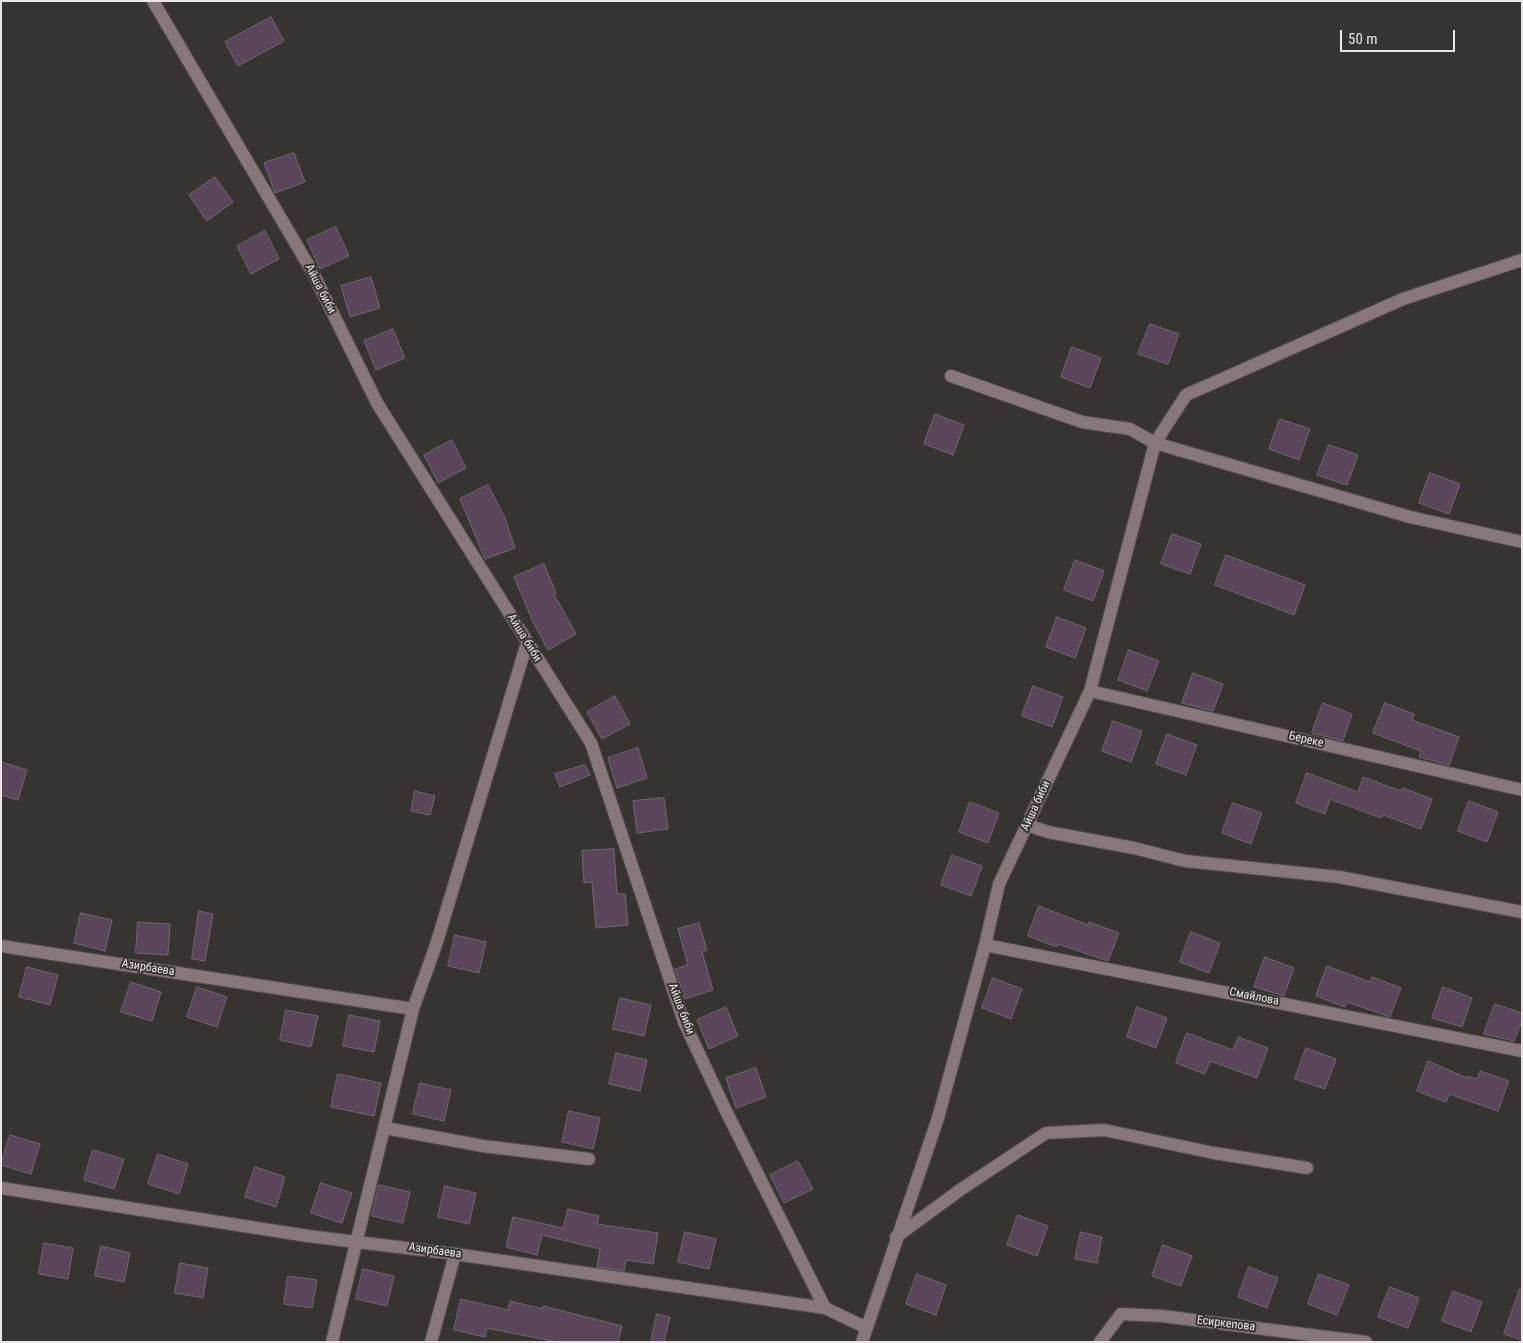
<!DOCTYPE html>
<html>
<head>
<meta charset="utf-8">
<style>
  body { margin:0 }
  #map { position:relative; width:1523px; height:1343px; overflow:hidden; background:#363331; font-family:"Roboto Condensed",sans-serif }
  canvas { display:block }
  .frame { position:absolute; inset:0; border:2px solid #e9e7e5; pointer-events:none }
  .scale { position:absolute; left:1340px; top:30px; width:115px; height:22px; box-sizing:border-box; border:2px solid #e9e7e5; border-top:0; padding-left:6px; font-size:15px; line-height:18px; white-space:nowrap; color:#e9e7e5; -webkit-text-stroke:4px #363331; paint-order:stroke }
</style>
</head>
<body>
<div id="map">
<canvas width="1523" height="1343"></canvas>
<div class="frame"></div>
<div class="scale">50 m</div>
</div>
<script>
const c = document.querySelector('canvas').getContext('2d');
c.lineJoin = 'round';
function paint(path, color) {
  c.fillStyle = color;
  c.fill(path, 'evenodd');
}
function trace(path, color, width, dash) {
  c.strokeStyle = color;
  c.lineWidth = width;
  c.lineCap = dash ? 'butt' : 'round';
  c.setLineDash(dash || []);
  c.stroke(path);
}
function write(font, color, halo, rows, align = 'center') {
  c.font = font + ' "Roboto Condensed",sans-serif';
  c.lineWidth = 4;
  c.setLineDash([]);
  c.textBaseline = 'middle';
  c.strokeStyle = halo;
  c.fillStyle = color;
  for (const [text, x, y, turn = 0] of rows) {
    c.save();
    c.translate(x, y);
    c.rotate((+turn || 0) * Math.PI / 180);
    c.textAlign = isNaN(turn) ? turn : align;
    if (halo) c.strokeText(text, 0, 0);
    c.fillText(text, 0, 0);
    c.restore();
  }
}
const building = new Path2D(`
  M271,17L284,41L238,66L225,42Z
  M294,153L305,182L275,193L264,163Z
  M215,177L233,202L207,221L189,195Z
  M336,227L349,256L320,269L307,240Z
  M265,231L279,259L251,274L237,246Z
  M371,277L380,308L350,317L341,286Z
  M1150,324L1179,334L1168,364L1138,354Z
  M393,329L405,358L376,370L364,341Z
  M1072,347L1101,358L1090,388L1061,377Z
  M935,414L964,425L953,455L924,444Z
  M1280,419L1310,429L1299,460L1269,449Z
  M452,440L466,468L438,483L424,455Z
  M1329,445L1358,455L1347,485L1317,475Z
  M1430,473L1460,484L1449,514L1419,503Z
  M488,485L505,518L515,548L485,559L460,499Z
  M1172,534L1201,544L1190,574L1161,564Z
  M1226,555L1305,585L1294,615L1215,585Z
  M1075,560L1104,571L1093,601L1064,590Z
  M544,564L556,593L554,594L576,634L548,650L533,622L514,577Z
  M1057,617L1086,628L1075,658L1046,647Z
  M1129,650L1159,661L1147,691L1118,680Z
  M1193,673L1223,684L1213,711L1182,703Z
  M1033,686L1063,697L1052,727L1022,716Z
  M615,696L630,724L602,739L587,712Z
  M1323,703L1352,714L1343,741L1312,733Z
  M1385,703L1414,714L1412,720L1459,737L1449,765L1419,757L1421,751L1373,733Z
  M1113,721L1142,731L1131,762L1102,751Z
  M1167,734L1197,745L1186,775L1156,764Z
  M638,748L647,778L617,788L608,758Z
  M1,762L27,770L18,800L1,795Z
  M585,765L590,775L560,787L555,774Z
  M1307,773L1358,792L1363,777L1401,791L1403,788L1432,799L1421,829L1383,815L1381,818L1330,799L1325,814L1296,803Z
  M415,791L435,796L430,815L411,811Z
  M664,798L668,829L637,833L633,801Z
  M1469,801L1498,812L1487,842L1458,831Z
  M970,802L999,813L988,843L959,832Z
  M1233,803L1262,813L1251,844L1222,833Z
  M614,849L617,894H625L628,925L596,928L592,882L584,883L582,851Z
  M952,855L982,866L971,896L941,885Z
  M1039,906L1088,925L1089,922L1119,933L1108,961L1058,944L1057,947L1028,936Z
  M199,911L213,914L205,961L192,959Z
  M81,913L112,920L105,951L74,943Z
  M138,922L170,924L168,955L136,953Z
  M699,923L707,950L702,952L713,990L685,999L675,969L688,965L678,929Z
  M1191,932L1220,943L1209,973L1180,962Z
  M455,935L486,942L479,973L448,966Z
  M1265,957L1294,968L1284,996L1254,987Z
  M1327,966L1370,982L1372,977L1401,988L1390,1017L1347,1002L1345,1007L1316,996Z
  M27,967L58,975L50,1005L19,997Z
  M993,978L1022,989L1011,1019L982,1008Z
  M131,982L161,992L152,1021L121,1012Z
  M197,987L227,997L217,1027L187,1017Z
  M1443,987L1472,998L1462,1027L1432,1018Z
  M620,998L651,1005L644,1036L613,1029Z
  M1495,1004L1522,1013V1021L1514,1041L1484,1034Z
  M726,1007L738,1036L709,1049L697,1020Z
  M1137,1007L1167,1018L1156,1048L1127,1037Z
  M286,1010L318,1016L311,1047L280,1040Z
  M349,1015L380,1021L374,1052L343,1046Z
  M1187,1033L1233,1050L1238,1037L1268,1048L1257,1078L1210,1061L1205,1074L1176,1063Z
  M1306,1048L1336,1059L1325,1089L1295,1079Z
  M616,1053L647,1060L640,1091L609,1084Z
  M1428,1061L1467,1078L1468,1076L1477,1079L1480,1071L1509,1081L1498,1111L1449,1094L1446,1102L1417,1091Z
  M756,1068L766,1097L736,1108L726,1078Z
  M338,1074L381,1083L374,1116L331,1107Z
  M420,1083L451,1090L444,1121L413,1114Z
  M569,1111L600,1118L593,1149L562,1142Z
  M10,1135L40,1144L31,1174L1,1165Z
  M93,1150L124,1159L114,1189L84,1180Z
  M158,1154L188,1164L179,1194L148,1184Z
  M798,1161L813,1189L784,1203L770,1175Z
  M255,1167L285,1177L276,1207L245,1197Z
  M321,1183L352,1193L342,1223L311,1213Z
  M379,1185L410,1192L403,1223L372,1216Z
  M445,1186L476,1193L469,1224L438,1217Z
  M568,1209L599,1216L597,1224L658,1233L653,1264L626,1260L624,1271L597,1267L600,1249L542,1235L537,1255L506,1247L513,1217L563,1228Z
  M1018,1215L1048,1226L1037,1256L1007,1245Z
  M685,1232L716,1239L709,1269L678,1262Z
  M1081,1232L1102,1237L1097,1263L1075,1259Z
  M44,1243L73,1248L68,1279L39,1274Z
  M1163,1245L1192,1256L1181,1286L1152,1276Z
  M101,1246L130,1253L124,1282L95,1276Z
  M180,1263L208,1268L203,1298L175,1293Z
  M1249,1267L1278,1278L1267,1308L1238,1297Z
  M363,1269L394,1276L387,1306L356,1299Z
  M917,1274L946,1285L936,1315L906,1304Z
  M1319,1274L1349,1285L1337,1315L1308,1304Z
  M288,1276L317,1280L312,1308L284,1304Z
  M1390,1287L1419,1298L1408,1328L1378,1317Z
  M1520,1289H1522V1340L1504,1334Z
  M1453,1291L1482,1302L1471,1332L1442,1321Z
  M461,1299L508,1310L510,1301L543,1309V1306L622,1326L618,1342H557L487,1328L485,1337L454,1330Z
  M657,1314L670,1317L664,1342H651Z`);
paint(building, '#5a455b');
trace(building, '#6e6b6e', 1);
const minor = new Path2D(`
  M153,1L313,273L377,403L591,743L684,1022L726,1111L825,1308
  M951,376L1082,422L1130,429L1155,443L1410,517L1522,542
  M1090,691L1522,790
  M1027,825L1048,832L1134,848L1185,861L1339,877L1522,912
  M985,945L1522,1051
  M1,946L413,1009
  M385,1128L483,1146L589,1159
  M1,1188L308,1236L455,1254L825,1308L865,1327
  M896,1237L960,1190L1046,1133L1104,1130L1214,1153L1307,1168
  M332,1342L413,1009L436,945L527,643
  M431,1342L455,1254
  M862,1342L938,1118L985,945L999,884L1090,691L1155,443L1186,395L1403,299L1522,260
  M1100,1342L1121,1314L1162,1316L1366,1342`);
trace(minor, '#53504e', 14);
trace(minor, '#88777a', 12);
write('12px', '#e9e7e5', '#363331', [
  ["Айша биби",320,289,63],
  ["Айша биби",524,638,58],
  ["Береке",1306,740,13],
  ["Айша биби",1036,806,-65],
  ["Азирбаева",148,968,9],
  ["Смайлова",1254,997,11],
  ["Айша биби",681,1009,69],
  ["Азирбаева",435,1251,8],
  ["Есиркепова",1226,1324,7]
]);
</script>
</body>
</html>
